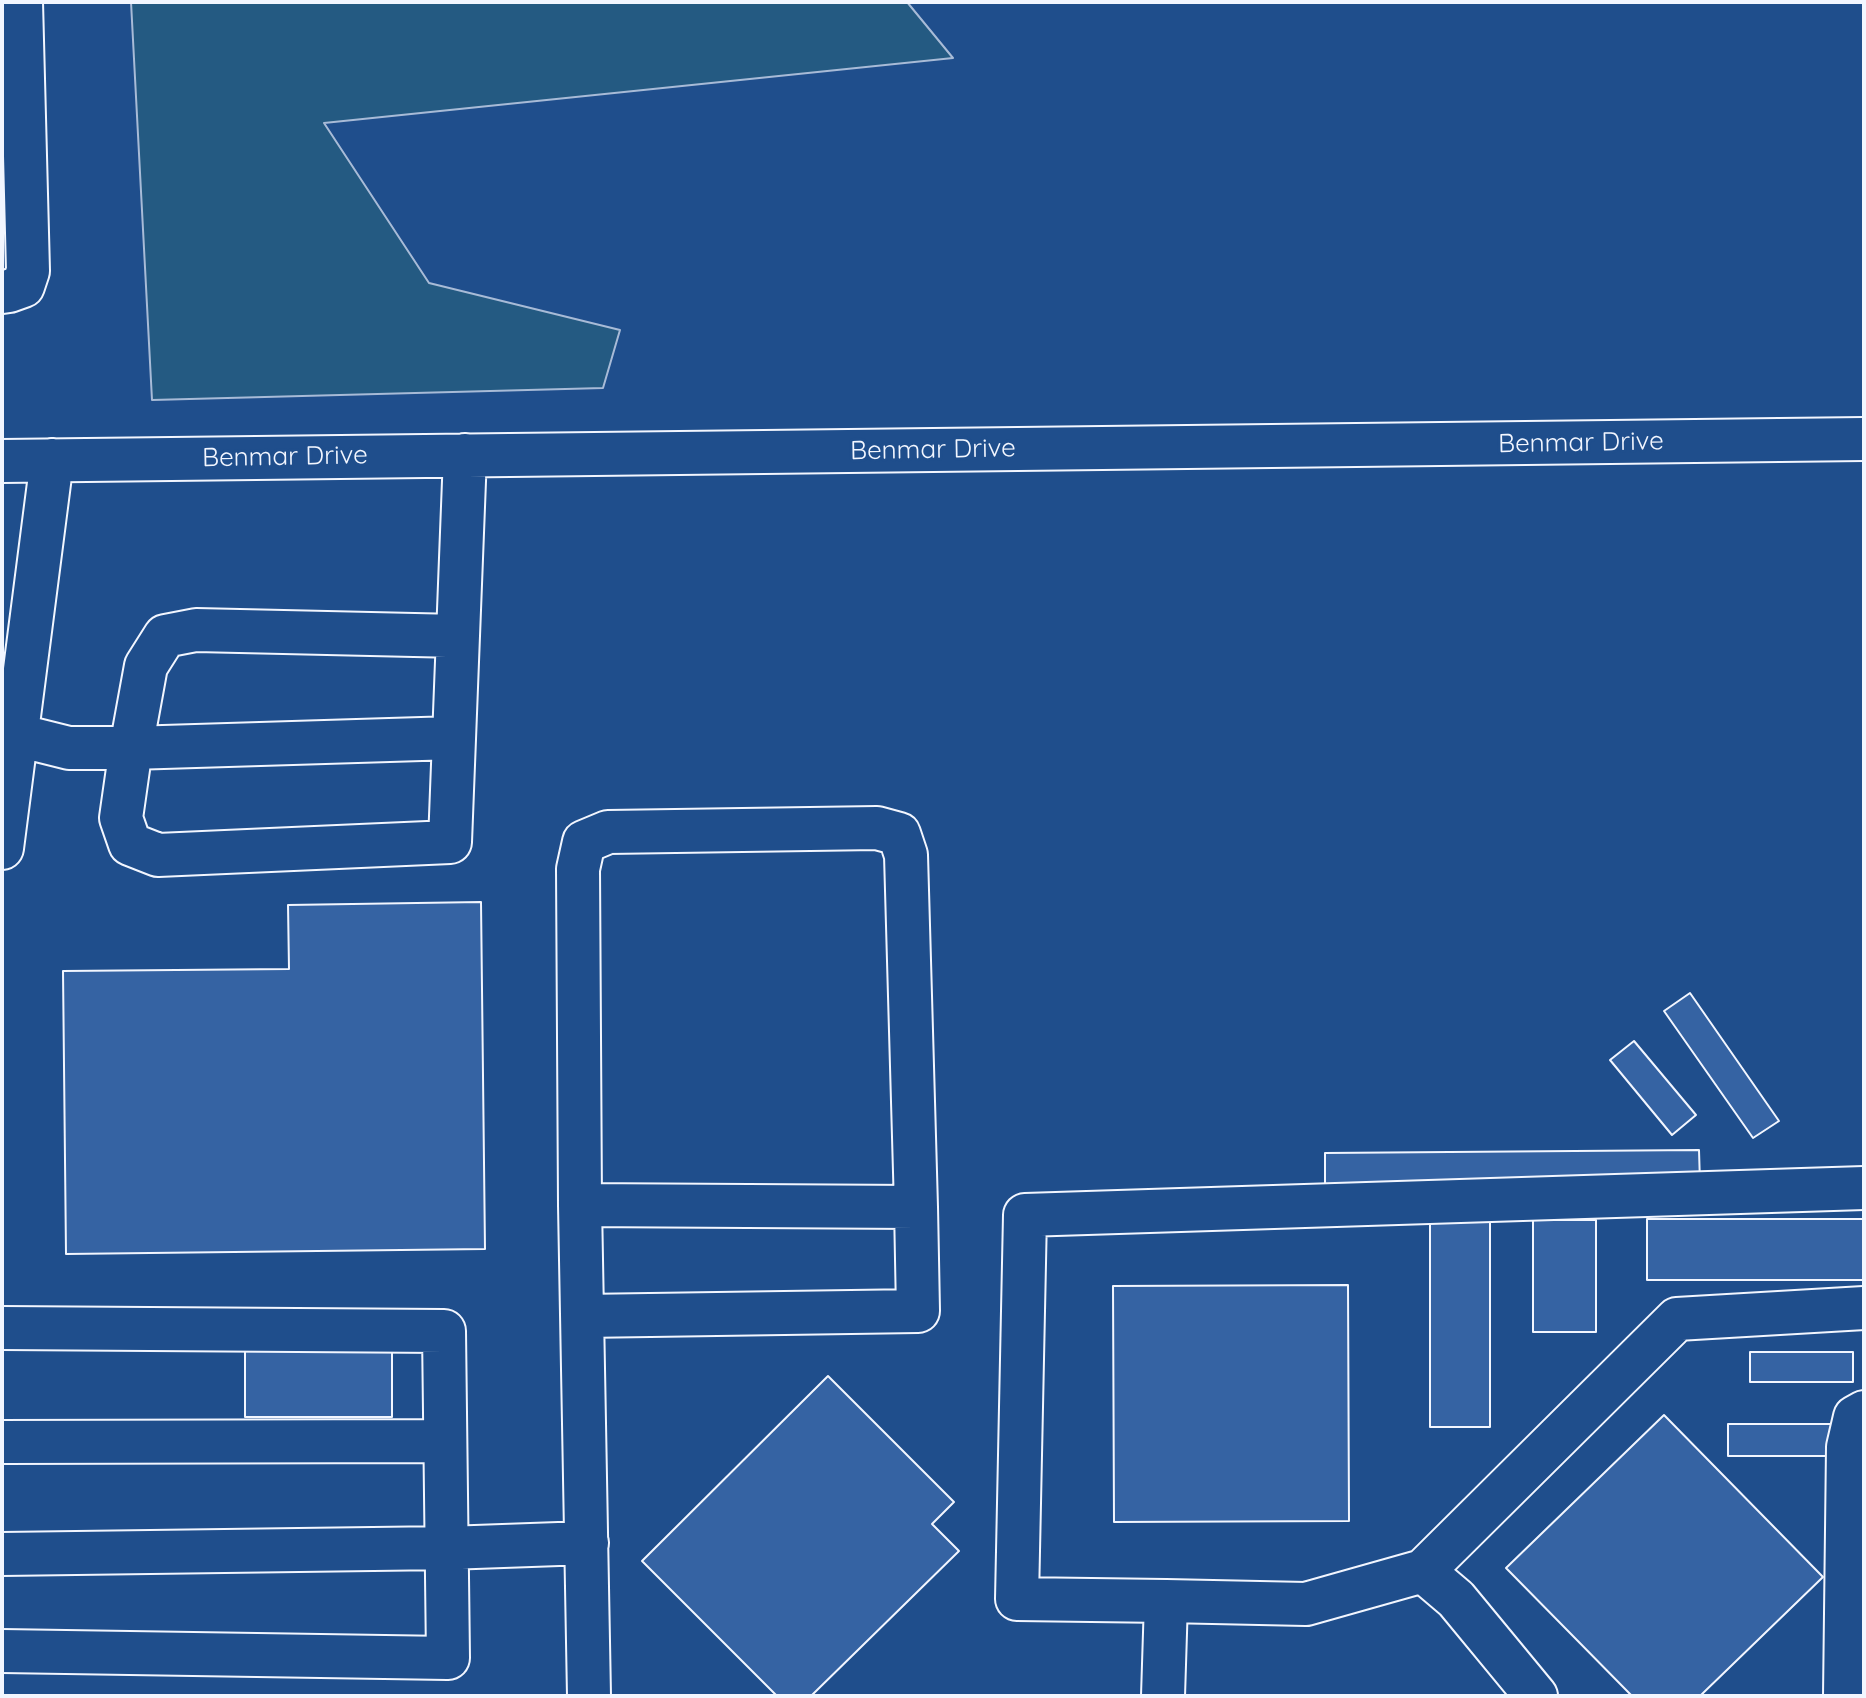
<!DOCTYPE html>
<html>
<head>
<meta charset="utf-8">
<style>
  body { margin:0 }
  #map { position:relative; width:1866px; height:1698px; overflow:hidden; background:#1f4e8c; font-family:Quicksand,sans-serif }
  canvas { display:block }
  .frame { position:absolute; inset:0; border:4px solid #f2f6ff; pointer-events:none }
</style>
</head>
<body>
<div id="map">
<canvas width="1866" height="1698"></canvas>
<div class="frame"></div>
</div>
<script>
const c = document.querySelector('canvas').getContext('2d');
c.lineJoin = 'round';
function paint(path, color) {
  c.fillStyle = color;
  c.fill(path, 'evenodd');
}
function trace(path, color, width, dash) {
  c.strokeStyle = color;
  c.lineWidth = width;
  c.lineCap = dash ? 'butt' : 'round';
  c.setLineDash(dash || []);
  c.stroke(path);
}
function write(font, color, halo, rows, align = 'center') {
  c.font = font + ' Quicksand,sans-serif';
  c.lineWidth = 6;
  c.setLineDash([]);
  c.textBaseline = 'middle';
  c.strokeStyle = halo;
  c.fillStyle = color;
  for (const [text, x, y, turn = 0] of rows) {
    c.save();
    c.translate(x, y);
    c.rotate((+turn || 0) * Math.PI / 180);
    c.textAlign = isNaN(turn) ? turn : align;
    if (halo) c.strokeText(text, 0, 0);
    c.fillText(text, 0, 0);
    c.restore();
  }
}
const green = new Path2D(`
  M131,2H907L953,58L324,123L429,283L620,330L603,388L152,400Z`);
paint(green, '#245a82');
trace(green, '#a8bbd7', 2);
const building = new Path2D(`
  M481,902L485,1249L66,1254L63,971L289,969L288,905Z
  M1690,993L1779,1121L1753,1138L1664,1011Z
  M1634,1041L1696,1115L1672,1135L1610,1060Z
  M1699,1150L1700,1183L1325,1185V1153Z
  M1647,1219H1864V1280H1647Z
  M1430,1220H1490V1427H1430Z
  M1533,1220H1596V1332H1533Z
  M1348,1285L1349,1521L1114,1522L1113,1286Z
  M245,1350H392V1417H245Z
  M1750,1352H1853V1382H1750Z
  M828,1376L954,1502L932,1524L959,1551L811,1696H777L642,1561Z
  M1664,1415L1823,1577L1700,1696H1632L1506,1568Z
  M1728,1424H1831V1456H1728Z`);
paint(building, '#3563a3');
trace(building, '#f2f6ff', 2);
const minor = new Path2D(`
  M2,292L9,291L23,286L28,271L21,2
  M2,461L1864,439
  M458,636L196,630L165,636L146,666L131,748L121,818L130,844L158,855L450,842L465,455
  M17,735L69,748H131L454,738
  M2,848L52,460
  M580,1205L578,869L584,842L608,832L877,828L899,834L906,855L916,1207
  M583,1316L918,1311L916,1207L580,1205L589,1696
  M2,1328L444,1331L448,1658L2,1651
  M2,1442L445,1441
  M2,1554L447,1548L587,1543
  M1423,1571L1677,1319L1864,1308
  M1166,1601L1017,1599L1025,1215L1864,1188
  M1163,1696L1166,1601L1306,1604L1423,1571L1456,1599L1536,1696
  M1845,1696L1848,1447L1855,1417L1864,1412`);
trace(minor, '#f2f6ff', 46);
trace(minor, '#1f4e8c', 42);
write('26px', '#f2f6ff', '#1f4e8c', [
  ["Benmar Drive",1581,443,-1],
  ["Benmar Drive",933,450,-1],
  ["Benmar Drive",285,457,-1]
]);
</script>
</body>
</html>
